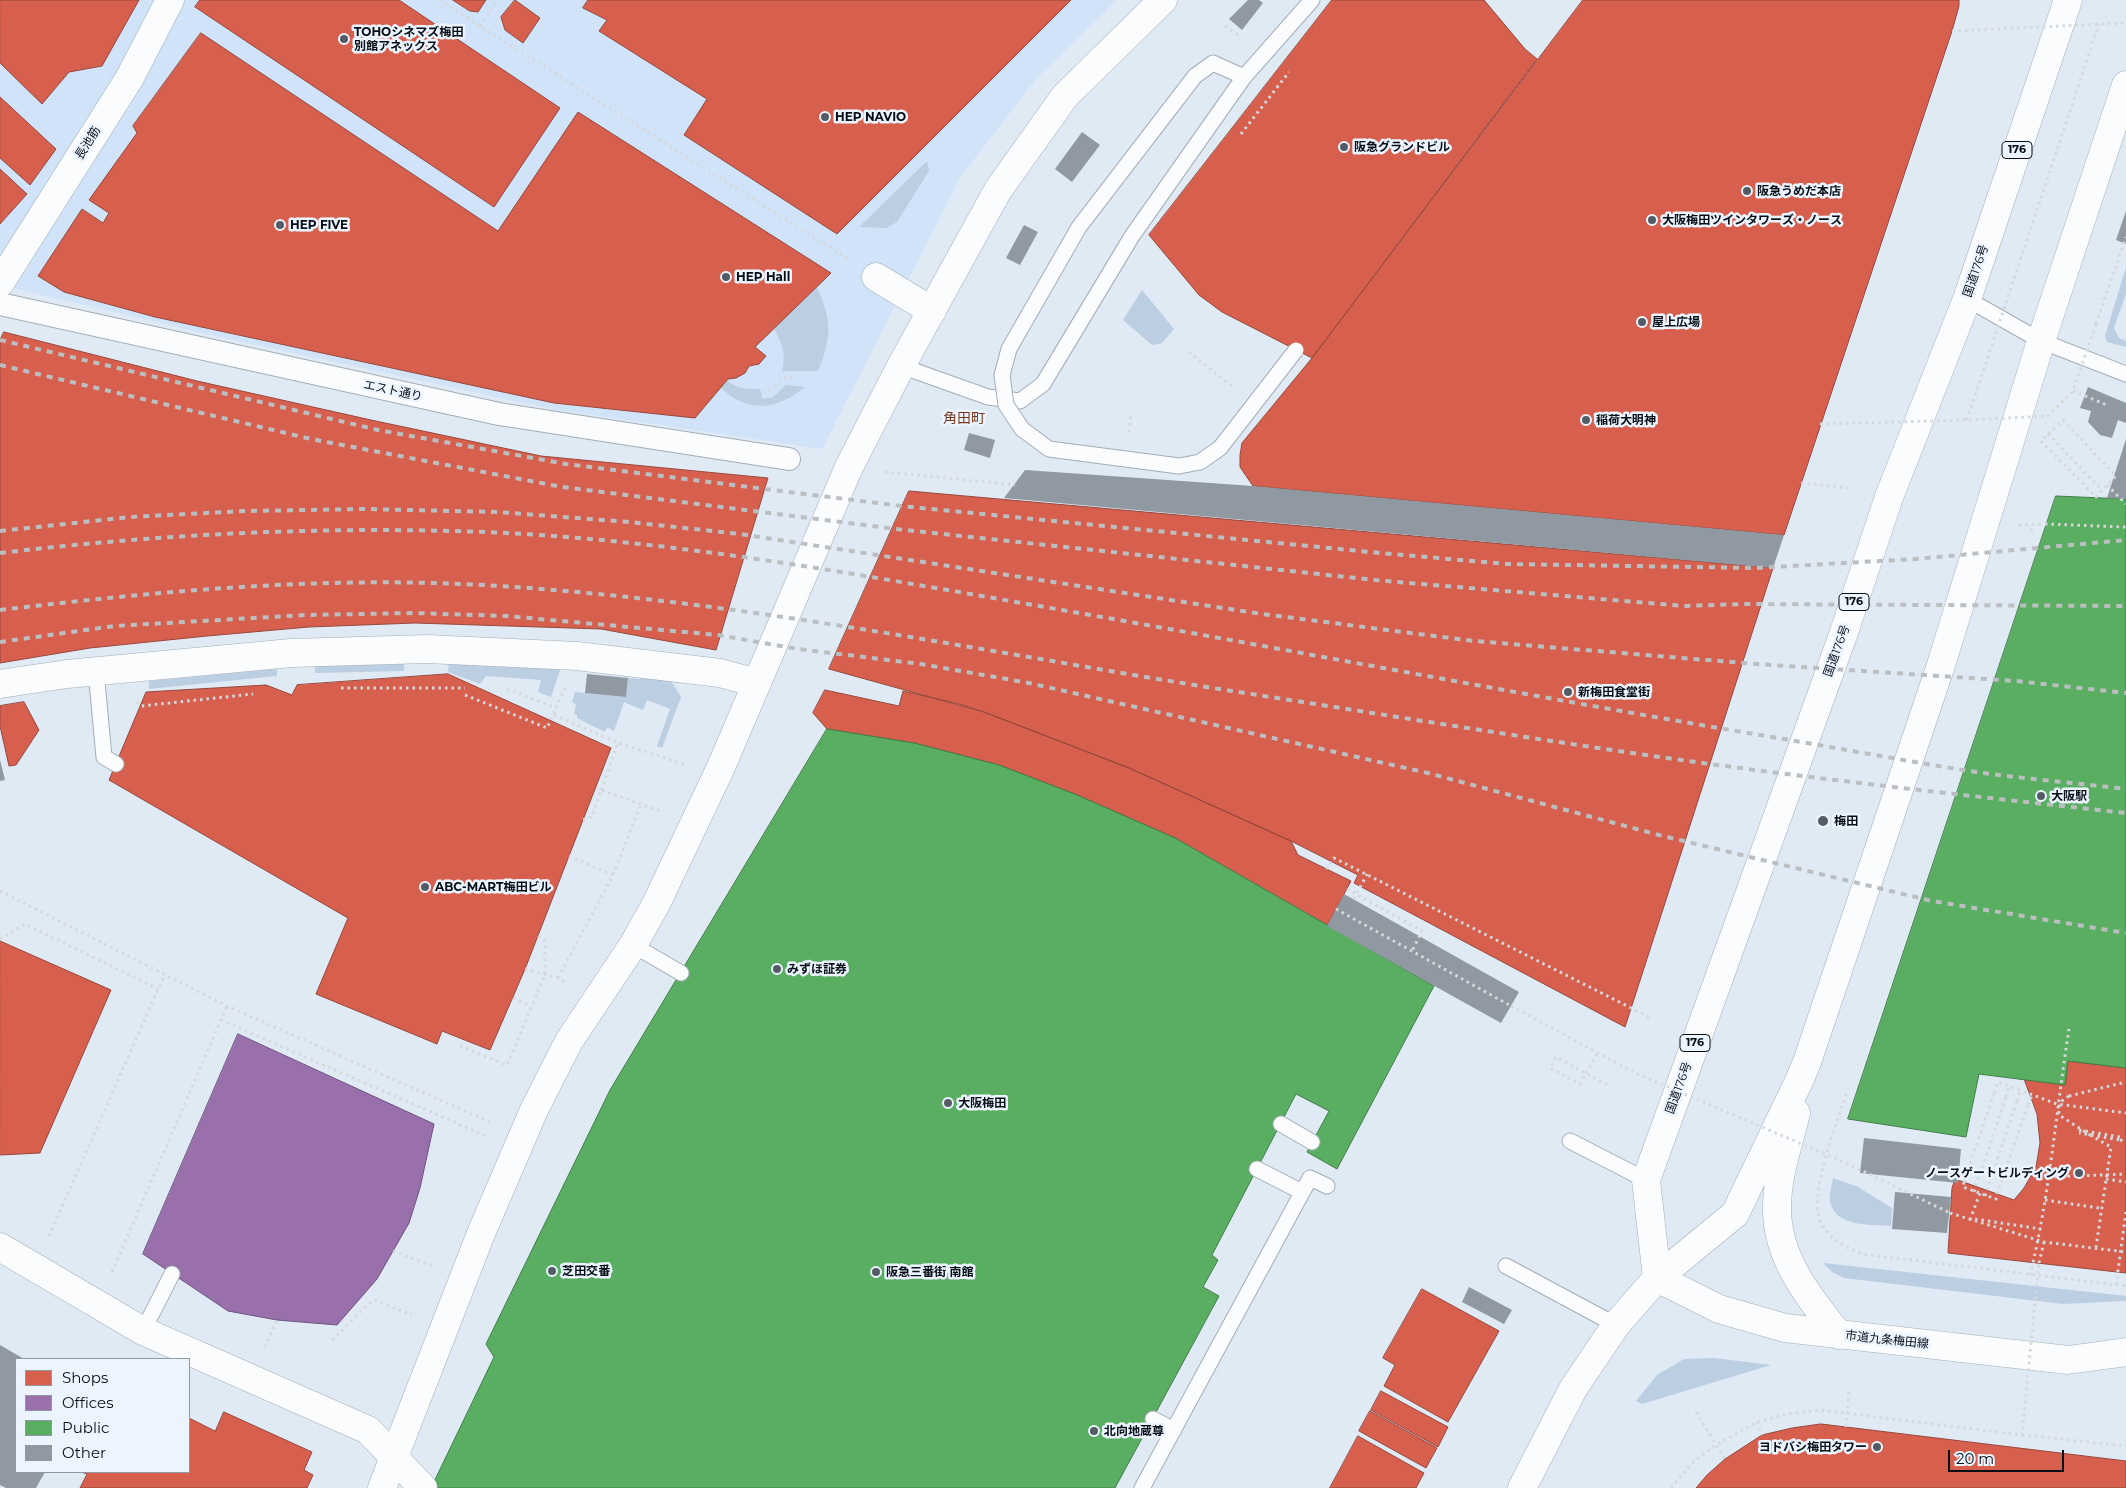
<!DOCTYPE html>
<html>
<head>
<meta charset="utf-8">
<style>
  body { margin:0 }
  #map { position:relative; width:2126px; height:1488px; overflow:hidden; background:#dfeaf5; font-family:Montserrat,sans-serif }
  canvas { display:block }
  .legend { position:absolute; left:15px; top:1358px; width:175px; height:115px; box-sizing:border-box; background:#ecf5ff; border:1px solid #9099a2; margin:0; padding:6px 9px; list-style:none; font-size:15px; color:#070e16 }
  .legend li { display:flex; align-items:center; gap:10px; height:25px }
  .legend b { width:25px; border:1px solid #9099a2 }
  .scale { position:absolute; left:1948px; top:1450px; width:116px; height:22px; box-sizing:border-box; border:2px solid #070e16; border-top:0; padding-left:6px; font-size:15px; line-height:18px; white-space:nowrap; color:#070e16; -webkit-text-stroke:4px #ecf5ff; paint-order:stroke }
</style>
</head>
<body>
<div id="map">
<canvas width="2126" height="1488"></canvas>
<ul class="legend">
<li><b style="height:14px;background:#d6604d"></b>Shops</li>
<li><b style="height:14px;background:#9970ab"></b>Offices</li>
<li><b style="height:14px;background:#5aae61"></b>Public</li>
<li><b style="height:14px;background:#9099a1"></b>Other</li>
</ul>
<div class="scale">20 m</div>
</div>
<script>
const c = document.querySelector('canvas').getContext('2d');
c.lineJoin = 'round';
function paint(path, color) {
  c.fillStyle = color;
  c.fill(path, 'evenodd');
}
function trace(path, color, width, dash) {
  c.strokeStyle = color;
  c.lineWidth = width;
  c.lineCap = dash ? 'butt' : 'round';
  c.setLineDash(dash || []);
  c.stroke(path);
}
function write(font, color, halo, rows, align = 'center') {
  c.font = font + ' Montserrat,"Noto Sans JP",sans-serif';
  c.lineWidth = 5;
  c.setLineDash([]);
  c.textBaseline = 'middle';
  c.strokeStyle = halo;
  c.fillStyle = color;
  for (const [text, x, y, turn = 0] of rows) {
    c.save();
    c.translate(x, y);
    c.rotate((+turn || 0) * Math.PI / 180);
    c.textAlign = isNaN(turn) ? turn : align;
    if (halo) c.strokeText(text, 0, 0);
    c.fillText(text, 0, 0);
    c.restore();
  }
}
paint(new Path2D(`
  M0,0H1116L1036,79L961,176L822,449L552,409L215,336L0,285Z`), '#d0e3f9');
paint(new Path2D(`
  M927,161L929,171L897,222L886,228L859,227Z
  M2126,267V294L2114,328L2119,338L2126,341V347L2107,342L2105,336Z
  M817,287C832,320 832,338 818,371H782C786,355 783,344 774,329Z
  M1142,290L1174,329L1162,343L1152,345L1123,320Z
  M726,380C737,389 747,389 760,389L763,399L773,397L786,385L805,387C777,410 748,414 720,387Z
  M404,662V671L315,673V666Z
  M449,662L562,665L551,697L538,692L541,680L486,676L480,684L448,672Z
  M277,669V676L149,689V681Z
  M641,674L669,678L681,697L662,748L657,746L670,709L647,700L643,710L624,702L614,731L607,727L605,732L577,718V715L574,714L576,704L572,702L575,692L626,697L628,678L640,679Z
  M1833,1178L1858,1187L1892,1208L1891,1226C1871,1224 1835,1228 1830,1201C1829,1195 1832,1185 1833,1178Z
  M1823,1263L2126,1296V1301L2063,1304L1844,1278L1832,1272Z
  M1714,1358L1771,1365L1642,1404L1636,1401L1657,1375L1684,1359Z`), '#bccee1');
const shops = new Path2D(`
  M0,0H139L102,66L69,72L42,104L0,63Z
  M200,0H399L560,108L494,207L195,7Z
  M453,0H486L478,12L470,11Z
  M515,0L540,18L523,43L505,30L501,17Z
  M588,0H1071L837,234L684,135L707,99L599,31L607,20L583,8Z
  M1332,0H1484L1525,49L1537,59L1312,358L1222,312L1199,295L1149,235Z
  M1583,0H1959V6L1952,31L1784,535L1253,486L1240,467V455L1242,443L1312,358Z
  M201,33L498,231L578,112L831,273L755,347L766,356L759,364L749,366L745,373L736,378L728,379L695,418L554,403L155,317L64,292L38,276L82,209L103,223L109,213L89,200L137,133L133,126Z
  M0,97L56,149L30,185L0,158Z
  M0,169L27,194L0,224Z
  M4,332L197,381L371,420L541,456L768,478L716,650L601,629L415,623L309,627L207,636L90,648L0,663V340Z
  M909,491L1773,568L1625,1027L1354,883L1358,875L1291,841L1129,768L984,712L829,669Z
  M448,674L611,748L525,969L490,1050L442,1031L437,1044L316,994L348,918L109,780L146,692L266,685L292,695L297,685Z
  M825,690L899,706L903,691L959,704L984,712L1129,768L1291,841L1298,855L1351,881L1327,926L1175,838L1077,795L999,765L914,743L827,729L813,713Z
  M24,702L39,730L16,765L9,766L0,726V706Z
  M0,941L111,990L40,1153L0,1155Z
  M2068,1061L2126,1068V1273L1948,1253L1952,1188L1955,1179L2014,1200L2024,1188L2036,1167L2040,1143L2037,1114L2024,1079L2065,1085Z
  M1422,1289L1499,1331L1448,1422L1384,1386L1395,1365L1383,1358Z
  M1381,1391L1448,1427L1438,1447L1371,1410Z
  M1370,1411L1437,1448L1426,1468L1359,1431Z
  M224,1412L312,1452L304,1470L313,1475L307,1488H80L87,1474L81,1472H189V1418L215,1431Z
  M1821,1424L2126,1461V1488H1696L1707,1475L1725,1459L1762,1435L1792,1428Z
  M1358,1436L1424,1473L1416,1488H1330Z`);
paint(shops, '#d6604d');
trace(shops, '#98473c', 1);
const offices = new Path2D(`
  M238,1034L434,1124L420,1188L409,1223L377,1279L337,1325L277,1320L228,1311L143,1254Z`);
paint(offices, '#9970ab');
trace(offices, '#6d537e', 1);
const public = new Path2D(`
  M2056,496L2126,499V1068L2068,1061L2065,1085L1979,1074L1966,1137L1848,1119Z
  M827,729L914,743L999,765L1077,795L1175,838L1434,986L1337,1169L1307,1152L1329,1111L1296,1094L1212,1255L1218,1260L1203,1287L1219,1296L1115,1488H431L494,1357L486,1344L610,1090Z`);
paint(public, '#5aae61');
trace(public, '#417e4a', 1);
paint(new Path2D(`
  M1248,0H1259L1263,3L1242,30L1229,19Z
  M1082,132L1100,145L1072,182L1055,169Z
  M2126,211V244L2116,240Z
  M1024,225L1038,232L1020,265L1006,258Z
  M2088,387L2126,403V423L2118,420L2112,438L2100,435L2088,422L2091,411L2080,408Z
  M969,433L995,440L990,458L964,450Z
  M2126,439V499L2107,498Z
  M1025,470L1253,486L1784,535L1773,568L1004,498Z
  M587,674L628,678L626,697L585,693Z
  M0,760L5,780L0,781Z
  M1344,894L1519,992L1501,1023L1327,926Z
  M1864,1138L1961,1149L1958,1183L1860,1173Z
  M1895,1192L1951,1197L1947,1233L1892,1229Z
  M1469,1287L1512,1310L1504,1324L1462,1302Z
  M0,1345L24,1359H16V1472H45L36,1488H6L0,1485Z`), '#9099a1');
const service = new Path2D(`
  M1195,76L1213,63L1244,77
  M1967,299L2041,341L2126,374
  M901,366L988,397L1020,401L1043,384L1132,236L1244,77L1312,0
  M96,671L104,757L116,764
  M633,945L681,973
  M1281,1124L1312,1142
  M1570,1141L1646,1180
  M1257,1169L1302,1192
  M1506,1266L1616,1325
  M143,1331L172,1274
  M1153,1419L1174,1430
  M1142,1488L1310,1178L1327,1186`);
const pedestrian = new Path2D(`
  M0,304L499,414L789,459`);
const minor = new Path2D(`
  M876,277L932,311
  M0,283L129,79L170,0
  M0,684L67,674L291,653L427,649L577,656L720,673L757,683
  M0,1247L143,1331L368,1430L423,1488`);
const tertiary = new Path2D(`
  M382,1488L482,1231L534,1110L569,1041L633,945L656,904L721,767L849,467L901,366L998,190L1065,96L1163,0`);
const primary = new Path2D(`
  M1657,1278L1719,1309L1785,1328L2068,1360L2126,1352`);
const trunk = new Path2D(`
  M1796,1113C1789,1143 1777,1175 1777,1207C1776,1257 1809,1298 1839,1335
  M1657,1278L1646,1180L1843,635L1889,497L1967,299L2068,0
  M1522,1488L1573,1389L1616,1325L1657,1278L1735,1214L1799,1081L1807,1062L1941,665L2041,341L2126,85`);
trace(service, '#a4adb6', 17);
trace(pedestrian, '#a4adb6', 24);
trace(minor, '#a4adb6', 29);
trace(tertiary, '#a4adb6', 29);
trace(primary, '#a4adb6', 29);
trace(trunk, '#a4adb6', 29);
trace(new Path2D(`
  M439,0L848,259
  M480,26L497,0
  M1225,26L1241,37
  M1241,134L1289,72
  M2096,324L2126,237
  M1189,352L1233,387
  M2073,391L2107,405
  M763,393L773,388L782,378H793
  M2063,420L2116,476L2096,497L2041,441Z
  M1129,432L1131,413
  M2048,434L2102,490
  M885,472L1015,485
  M1801,483L1850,488
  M2107,485L2126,504
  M2019,525L2047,524L2126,527
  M2031,531L2033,524
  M341,688H465
  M507,689L556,708
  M465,695L547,728L565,688
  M137,702L141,706L253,694
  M554,715L618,743L684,764
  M601,790L618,743
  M583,820L592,817L601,790L663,812
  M569,856L613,875
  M1326,869L1334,858L1651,1018
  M1347,889L1422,931L1412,951
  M0,891L227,1006L492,1123
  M1354,899L1367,874
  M1336,909L1511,1006
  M0,939L25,924L158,989
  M525,969L558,978L567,983
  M558,978L613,875L641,804
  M513,998L531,1006
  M221,1020L486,1136
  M460,1046L507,1065L545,975V941L537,935
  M1597,1054L1580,1084L1550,1068L1556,1057L1609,1086
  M1994,1093L1998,1082L2057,1104L2126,1113
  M1846,1094C1837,1122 1806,1201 1822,1225C1832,1241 1846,1247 1862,1254L2126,1286
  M2069,1096L2126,1082
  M2006,1097L2009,1086
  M2017,1101L2020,1091
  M2028,1105L2032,1095
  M2079,1130L2120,1137V1140L2079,1133
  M2090,1135L2111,1147L2096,1247
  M2120,1140L2126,1141
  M2048,1177L2126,1174
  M2106,1179L2126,1182
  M1964,1182L1963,1187L1996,1199L1997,1194
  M1974,1192L1976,1186
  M1985,1196L1987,1190
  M2045,1200L2099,1208
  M1950,1213L2044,1242L2126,1252
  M1975,1219L2041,1229
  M1970,1220L1980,1193
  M49,1236L164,976
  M393,1251L433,1266
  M2039,1263L2044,1242
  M112,1272L227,1006
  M2030,1275C2050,1194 2056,1111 2069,1029
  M2116,1285L2126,1212
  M332,1340C347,1327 358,1312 374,1300L412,1315
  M265,1347L277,1320
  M1696,1412L1725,1459
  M1757,1422L1762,1435
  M1846,1427L1849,1389
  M2022,1435L2126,1446`), '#d6d9dc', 3, [2.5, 4]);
trace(service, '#fafcfe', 15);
trace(pedestrian, '#fafcfe', 22);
trace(minor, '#fafcfe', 28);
trace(tertiary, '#fafcfe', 28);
trace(primary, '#fafcfe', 28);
trace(trunk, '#fafcfe', 28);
trace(new Path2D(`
  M0,340L378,430L566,464L901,506L1380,553L1507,564L1756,568L1915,559L2126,540
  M0,365L311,439L562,487L896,529L1375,580L1683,606L1744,604L2126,606
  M0,531L130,517L245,511L366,509L498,512L629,522L740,534L1262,614L1474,641L1756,664L2016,681L2126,693
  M0,553C161,534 323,526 485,532C679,540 871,577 1062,610C1303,652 1543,699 1784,739C1848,750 1912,762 1976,772C2026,779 2076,783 2126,789
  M0,610C161,591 321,576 483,585C731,599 975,650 1219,689C1375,713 1531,739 1688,761C1833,781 1980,797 2126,813
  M0,642L114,626L306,615L414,613L506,616L718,635L798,649L921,664L1029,683L1428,773L1659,835L1932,901L2126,933`), '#bcbfc2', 4, [6, 6]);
const serviceBridge = new Path2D(`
  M1195,76L1079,227L1009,349L1002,375L1006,405L1022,429L1049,449L1179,466L1200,462L1220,448L1296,350`);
trace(serviceBridge, '#a4adb6', 17, []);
trace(new Path2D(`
  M1952,31L2126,23
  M1967,420L2099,24
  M1820,424L1967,420L2048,416L2073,391L2096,324
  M1511,1006L1633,1072L1844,1162L1950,1213
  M2069,1096C2060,1101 2058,1105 2059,1115L2090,1135
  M1964,1182L1994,1093
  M1976,1186L2006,1097
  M1987,1190L2017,1101
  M1997,1194L2028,1105
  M1671,1488L1693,1462L1716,1445L1757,1422L1787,1414L1821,1410L2022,1435L2039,1263`), '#d6d9dc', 3, [2.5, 4]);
trace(serviceBridge, '#fafcfe', 15);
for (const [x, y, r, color] of [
  [344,39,5,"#535b64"],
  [825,117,5,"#535b64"],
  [1344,147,5,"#535b64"],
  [1747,191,5,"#535b64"],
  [1652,220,5,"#535b64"],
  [280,225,5,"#535b64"],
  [726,277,5,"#535b64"],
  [1642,322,5,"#535b64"],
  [1586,420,5,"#535b64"],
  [1568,692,5,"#535b64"],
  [2041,796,5,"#535b64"],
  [1823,821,6,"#535b64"],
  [425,887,5,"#535b64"],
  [777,969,5,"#535b64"],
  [948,1103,5,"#535b64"],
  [2079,1173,5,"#535b64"],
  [552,1271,5,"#535b64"],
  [876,1272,5,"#535b64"],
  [1094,1431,5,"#535b64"],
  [1877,1447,5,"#535b64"]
]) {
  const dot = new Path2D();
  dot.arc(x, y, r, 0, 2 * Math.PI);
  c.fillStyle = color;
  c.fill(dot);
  trace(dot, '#ecf5ff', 2);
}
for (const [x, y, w] of [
  [2017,150,30],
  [1854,602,30],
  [1695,1043,30]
]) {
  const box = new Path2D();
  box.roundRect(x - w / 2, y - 8.5, w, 17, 4);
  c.fillStyle = '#ecf5ff';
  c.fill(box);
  trace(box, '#070e16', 1);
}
write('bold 11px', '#070e16', null, [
  ["176",2017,150],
  ["176",1854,602],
  ["176",1695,1043]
]);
write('bold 12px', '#070e16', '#ecf5ff', [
  ["TOHOシネマズ梅田",354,32],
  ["別館アネックス",354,46],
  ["HEP NAVIO",835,117],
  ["阪急グランドビル",1354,147],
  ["阪急うめだ本店",1757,191],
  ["大阪梅田ツインタワーズ・ノース",1662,220],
  ["HEP FIVE",290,225],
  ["HEP Hall",736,277],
  ["屋上広場",1652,322],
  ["稲荷大明神",1596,420],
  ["新梅田食堂街",1578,692],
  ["大阪駅",2051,796],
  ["梅田",1834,821],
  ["ABC-MART梅田ビル",435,887],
  ["みずほ証券",787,969],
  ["大阪梅田",958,1103],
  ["ノースゲートビルディング",2069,1173,"right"],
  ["芝田交番",562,1271],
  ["阪急三番街 南館",886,1272],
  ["北向地蔵尊",1104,1431],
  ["ヨドバシ梅田タワー",1867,1447,"right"]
], 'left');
write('12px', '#070e16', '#ecf5ff', [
  ["長池筋",88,143,-58],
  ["国道176号",1976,271,-71],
  ["エスト通り",393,391,12],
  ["国道176号",1837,651,-70],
  ["国道176号",1679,1088,-70],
  ["市道九条梅田線",1887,1340,6]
]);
write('14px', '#79381c', '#ecf5ff', [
  ["角田町",964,419]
]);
</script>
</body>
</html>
